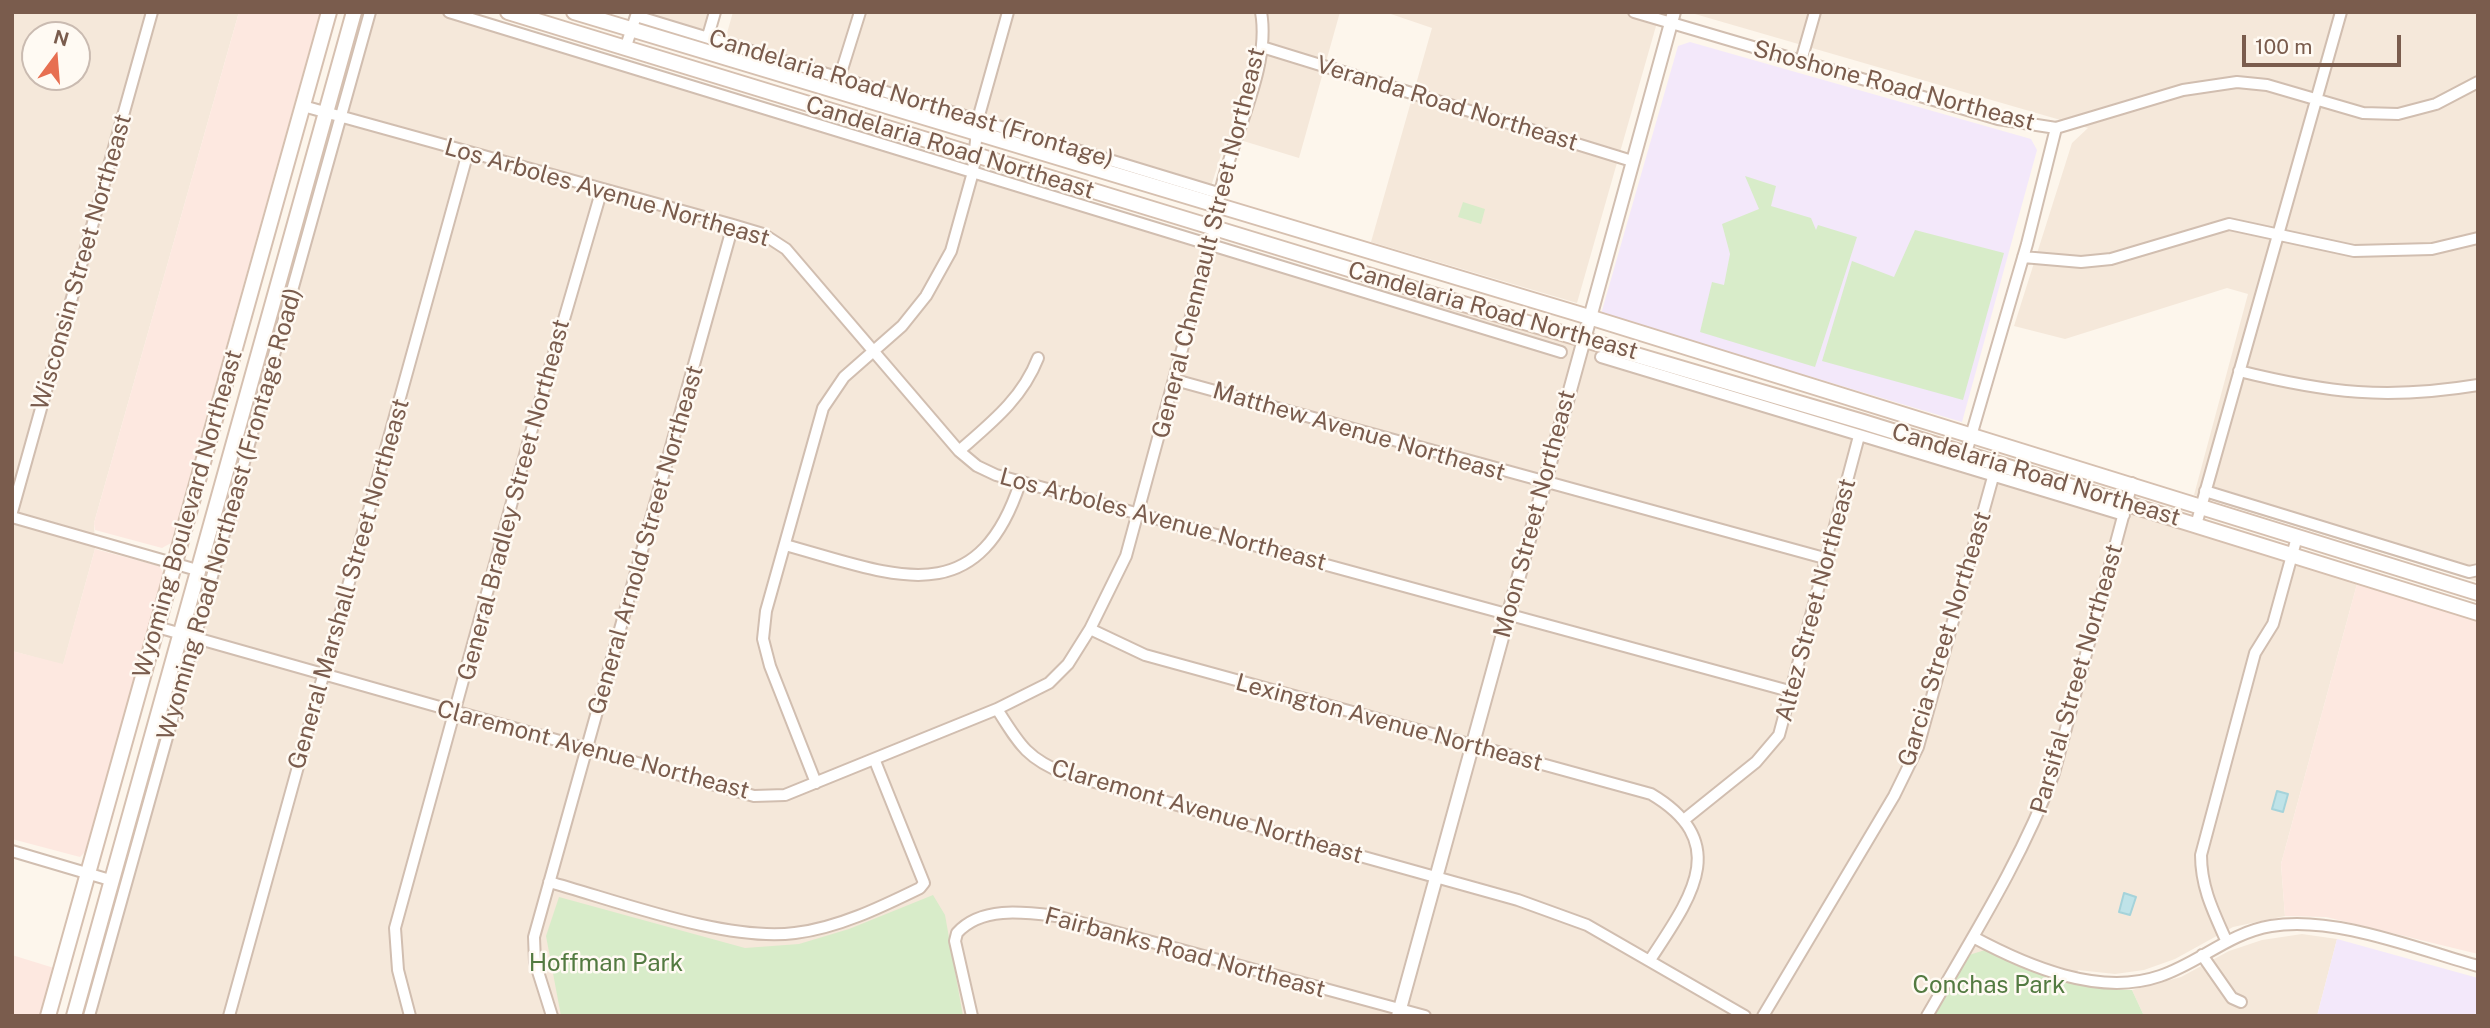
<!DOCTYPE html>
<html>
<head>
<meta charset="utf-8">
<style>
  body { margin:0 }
  #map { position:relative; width:2490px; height:1028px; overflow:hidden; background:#fdf6ec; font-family:"Public Sans",sans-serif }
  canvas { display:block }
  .frame { position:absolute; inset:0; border:14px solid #7a5c4d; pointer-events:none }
  .north { position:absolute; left:21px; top:21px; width:70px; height:70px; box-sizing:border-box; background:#fffaf3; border:2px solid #cabbb1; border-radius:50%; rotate:16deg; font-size:19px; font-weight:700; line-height:28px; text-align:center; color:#7a5c4d }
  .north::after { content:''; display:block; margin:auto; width:24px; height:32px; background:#e76f51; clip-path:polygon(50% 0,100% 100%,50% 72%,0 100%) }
  .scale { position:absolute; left:2242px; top:35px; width:159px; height:32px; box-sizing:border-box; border:4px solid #7a5c4d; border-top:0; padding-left:9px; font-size:21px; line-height:24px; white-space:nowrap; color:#7a5c4d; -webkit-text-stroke:5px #fffaf3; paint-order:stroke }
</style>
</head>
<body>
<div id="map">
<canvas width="2490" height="1028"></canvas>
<div class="frame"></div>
<div class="north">N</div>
<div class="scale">100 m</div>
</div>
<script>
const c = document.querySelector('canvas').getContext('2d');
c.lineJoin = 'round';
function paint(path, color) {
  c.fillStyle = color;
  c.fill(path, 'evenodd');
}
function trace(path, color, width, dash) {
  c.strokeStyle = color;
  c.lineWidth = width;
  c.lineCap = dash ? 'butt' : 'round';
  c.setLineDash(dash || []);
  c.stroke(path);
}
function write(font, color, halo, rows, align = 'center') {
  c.font = font + ' "Public Sans",sans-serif';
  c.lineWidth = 5;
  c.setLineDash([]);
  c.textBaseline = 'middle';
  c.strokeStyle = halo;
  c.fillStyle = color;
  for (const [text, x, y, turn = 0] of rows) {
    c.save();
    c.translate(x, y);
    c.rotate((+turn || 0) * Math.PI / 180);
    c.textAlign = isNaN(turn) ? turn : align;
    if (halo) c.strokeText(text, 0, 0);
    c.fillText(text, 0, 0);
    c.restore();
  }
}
paint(new Path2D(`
  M12,12H239L94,523L95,549L63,665L12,651ZM35,35H77V77H35Z
  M365,12H466L1303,267L1676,372L2357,584L2281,864L2285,916L2233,927L2175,959L2144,970L2115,974L2078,970L2074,984L2023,969L1985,950L1933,1016H86L273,334Z
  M634,12H708L701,42L632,21Z
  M733,12H1340L1299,158L1227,136L1208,196L723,47Z
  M1385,12H1660L1577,303L1371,242L1432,28Z
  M1688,12H2478V582L2194,495L2248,294L2227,288L2065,339L2014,326L2072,143L2088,128Z
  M2302,934L2337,939L2317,1016H2144L2132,990L2181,977L2229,951L2262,940Z`), '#f5e8da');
paint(new Path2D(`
  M239,12H320L171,543L162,548L95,530L94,523Z
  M95,549L159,566L164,574L85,852L80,857L12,839V651L63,664Z
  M2357,584L2478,620V954L2326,917L2285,916L2281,864Z
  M12,955L54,968L40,1016H12Z`), '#fde8e0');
paint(new Path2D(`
  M1690,42L2031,139L2037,150L1962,422L1601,314L1678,46Z
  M2337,939L2478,978V1016H2317Z`), '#f3e8fa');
paint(new Path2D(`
  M1745,176L1776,186L1771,206L1811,218L1816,230L1818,225L1857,237L1815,367L1700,332L1712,282L1724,285L1730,254L1722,224L1759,209Z
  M1463,202L1485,209L1481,224L1458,217Z
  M1915,230L2004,253L1963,400L1822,361L1852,261L1894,277Z
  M933,895L945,915L963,1016H561L546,936L559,897L745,948L799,944L849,929Z
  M1985,950C2033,973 2078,988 2132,990L2144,1016H1933L1969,955Z`), '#d8ecc9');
const water = new Path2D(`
  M2277,791L2288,794L2283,812L2272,809Z
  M2124,893L2136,897L2130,915L2119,912Z`);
paint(water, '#bfe3e8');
trace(water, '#a5d3da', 2);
const minor = new Path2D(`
  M449,12L1561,352
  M1634,12L1998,119L2056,128L2183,90L2237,82L2267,85L2363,113L2398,114L2436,104L2478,82
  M708,36L715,12
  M1262,47L1632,161
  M625,49L636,16L1218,193
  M1801,61L1815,12
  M840,76L860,12
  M303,106L733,225L763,234L786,249L959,451L977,466L996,475L1793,692
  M2023,257L2081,262L2111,259L2229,224L2354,251L2432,249L2478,238
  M1601,357L2124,515
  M2239,371C2328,393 2387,400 2478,385
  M1175,380L1828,559
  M959,451C991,423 1022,399 1038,358
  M1966,453L2027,244L2056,128
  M2205,491L2469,572L2478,570
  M12,512L152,12
  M12,517L197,570
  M2196,525L2341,12
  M785,545C889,573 976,617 1020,483
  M157,627L754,796L785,795L997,709L1049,683L1068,664L1090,629L1126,556L1215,228C1217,159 1273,78 1261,12
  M1090,629L1145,655L1651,794C1734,843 1689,900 1650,960
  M997,709C1019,744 1027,759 1066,774L1518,900L1587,925L1745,1016
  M816,783L770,666L763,639L766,611L823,408L844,377L902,326L926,296L951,251L973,172L978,119L1008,12
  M1685,819L1756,762L1779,735L1859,436
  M12,851L110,880
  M549,882C618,901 726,942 795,933C838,928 881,907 920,888L924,883L875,761
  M1973,937C2027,966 2099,997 2160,976C2199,963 2229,933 2271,926C2333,915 2417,949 2478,966
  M2226,940C2213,911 2201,887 2201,855L2255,653L2273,624L2297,537
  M2202,955L2232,998L2241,1002
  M89,1016L370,12
  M229,1016L468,152
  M410,1016L398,970L395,928L532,429L602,189
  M552,1016L535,962L534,937L733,225
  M972,1016L955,941L957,933C981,906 1024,912 1056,916L1425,1016
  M1763,1016L1894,796L1918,747L1993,477
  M1927,1016C1973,936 2022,859 2054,773L2132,483`);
const tertiary = new Path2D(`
  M1398,1016L1674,12`);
const secondary = new Path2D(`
  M508,12L1460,303L1863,422L2478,613
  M574,12L1589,317L2478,593
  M48,1016L329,12
  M74,1016L354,12`);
trace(minor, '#d1beb0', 14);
trace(tertiary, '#d1beb0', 16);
trace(secondary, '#d6c0b0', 18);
trace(minor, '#fff', 10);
trace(tertiary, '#fff', 12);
trace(secondary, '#fff', 14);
write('24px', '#7a5c4d', '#fffaf3', [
  ["Shoshone Road Northeast",1894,86,15],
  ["Candelaria Road Northeast (Frontage)",911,99,17],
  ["Veranda Road Northeast",1447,104,17],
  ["Candelaria Road Northeast",950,148,17],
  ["Los Arboles Avenue Northeast",607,193,16],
  ["General Chennault Street Northeast",1209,243,-76],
  ["Wisconsin Street Northeast",82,262,-74],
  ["Candelaria Road Northeast",1493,311,16],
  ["Matthew Avenue Northeast",1359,432,16],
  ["Candelaria Road Northeast",2036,475,17],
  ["General Bradley Street Northeast",514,500,-75],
  ["Wyoming Boulevard Northeast",188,514,-74],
  ["Wyoming Road Northeast (Frontage Road)",230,514,-74],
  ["Moon Street Northeast",1535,514,-75],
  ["Los Arboles Avenue Northeast",1163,520,15],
  ["General Arnold Street Northeast",646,540,-74],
  ["General Marshall Street Northeast",349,584,-74],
  ["Altez Street Northeast",1816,600,-75],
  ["Garcia Street Northeast",1945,639,-73],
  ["Parsifal Street Northeast",2077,679,-74],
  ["Lexington Avenue Northeast",1389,723,15],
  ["Claremont Avenue Northeast",593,750,15],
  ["Claremont Avenue Northeast",1207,812,16],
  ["Fairbanks Road Northeast",1185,953,15]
]);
write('24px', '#537a41', '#fffaf3', [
  ["Hoffman Park",606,964],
  ["Conchas Park",1989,986]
]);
</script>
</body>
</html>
